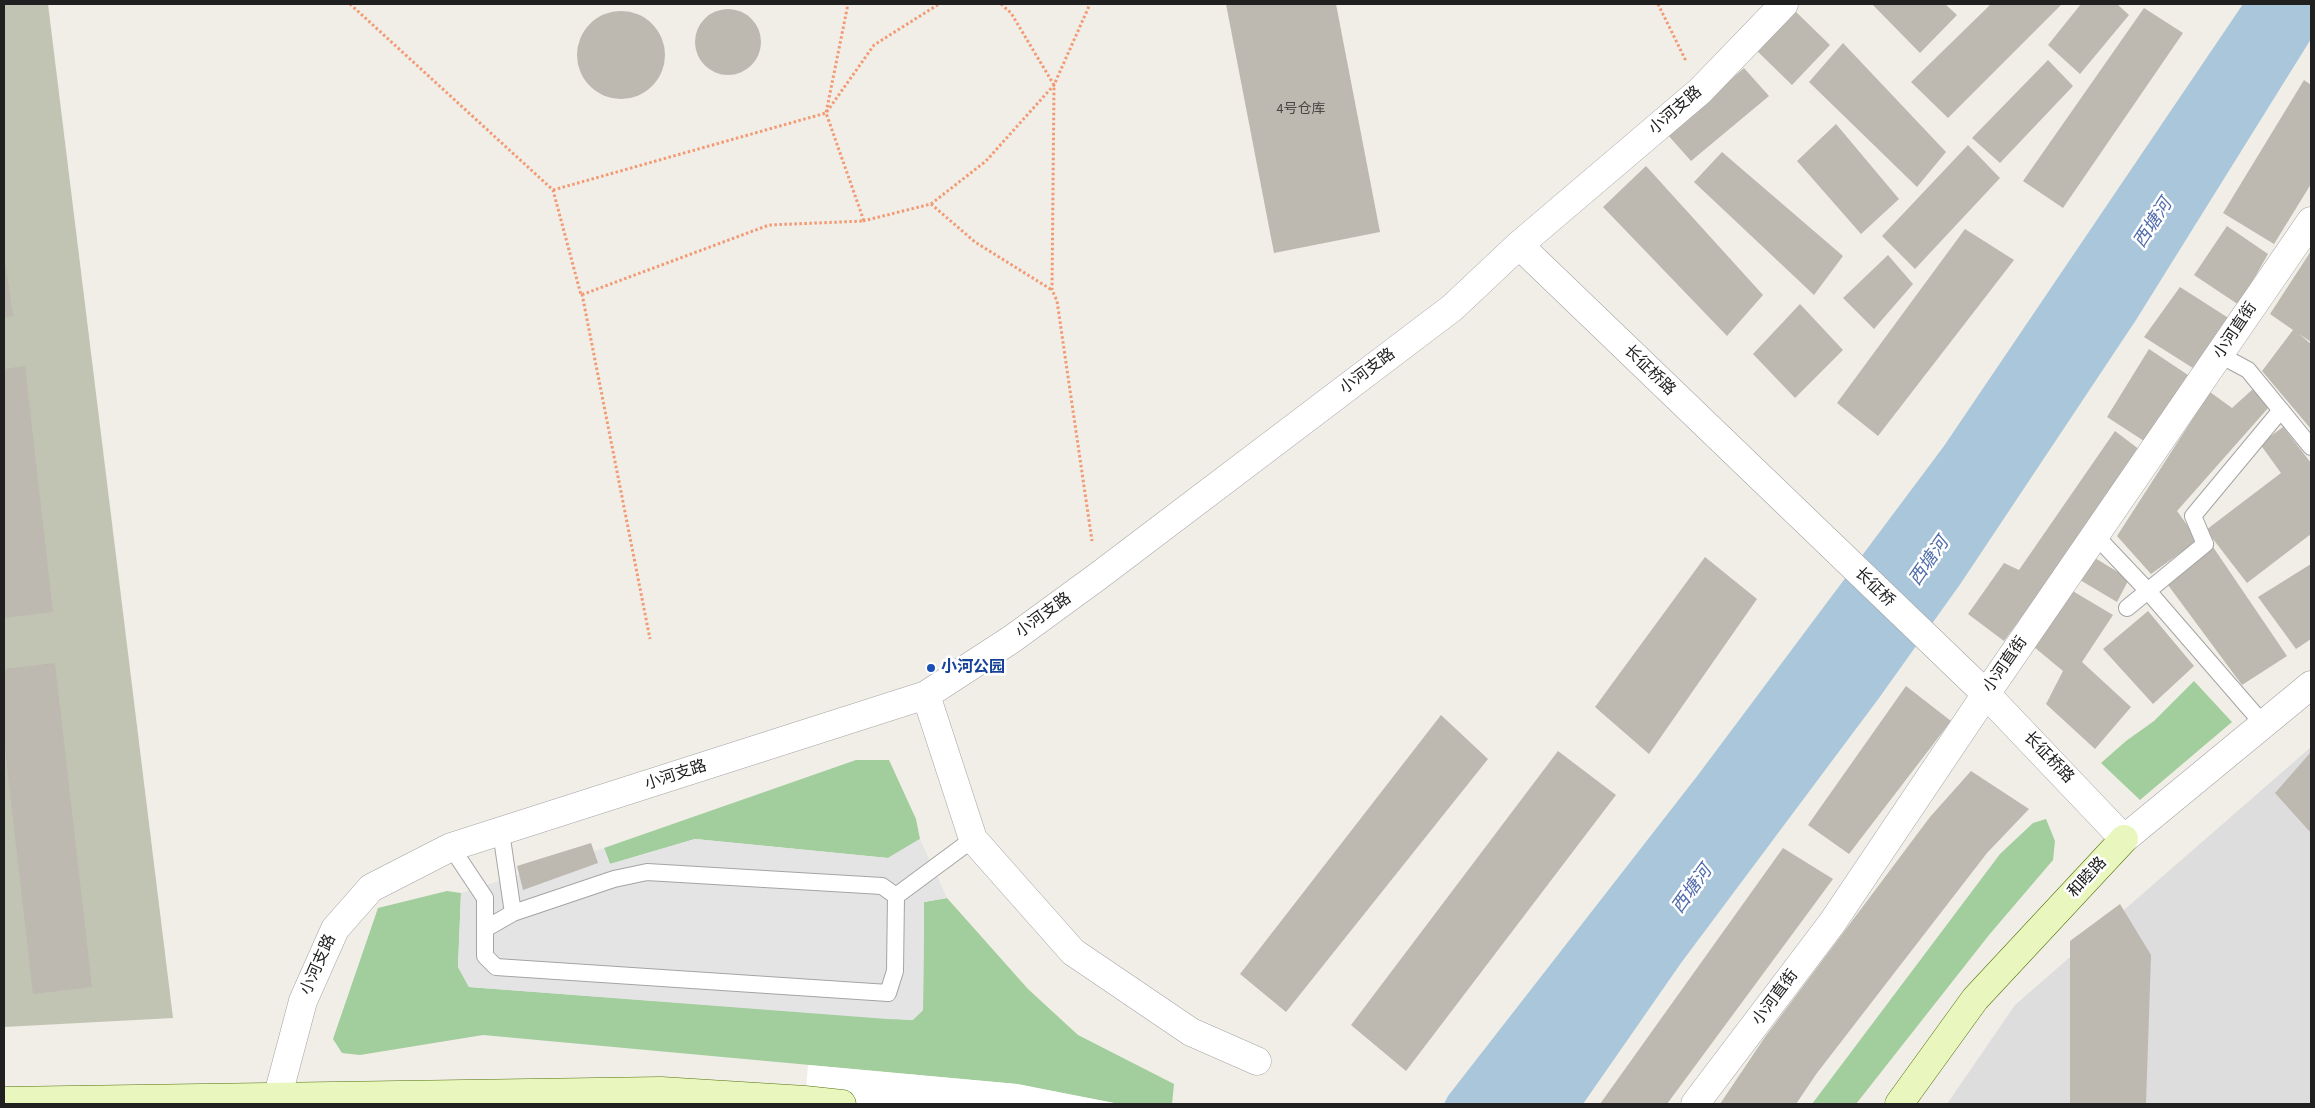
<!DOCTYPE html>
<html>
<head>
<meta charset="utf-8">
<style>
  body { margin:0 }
  #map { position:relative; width:2315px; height:1108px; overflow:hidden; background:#f0eee7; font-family:"Source Sans 3",sans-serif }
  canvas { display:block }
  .frame { position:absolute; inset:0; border:5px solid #202020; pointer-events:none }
</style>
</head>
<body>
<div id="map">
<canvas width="2315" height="1108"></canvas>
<div class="frame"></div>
</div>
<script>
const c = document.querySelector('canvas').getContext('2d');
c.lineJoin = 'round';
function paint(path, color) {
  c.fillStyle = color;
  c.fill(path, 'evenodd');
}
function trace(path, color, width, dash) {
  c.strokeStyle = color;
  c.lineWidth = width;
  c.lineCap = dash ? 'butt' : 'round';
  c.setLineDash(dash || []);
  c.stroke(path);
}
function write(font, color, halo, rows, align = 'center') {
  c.font = font + ' "Source Sans 3","Noto Sans SC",sans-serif';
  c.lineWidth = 5;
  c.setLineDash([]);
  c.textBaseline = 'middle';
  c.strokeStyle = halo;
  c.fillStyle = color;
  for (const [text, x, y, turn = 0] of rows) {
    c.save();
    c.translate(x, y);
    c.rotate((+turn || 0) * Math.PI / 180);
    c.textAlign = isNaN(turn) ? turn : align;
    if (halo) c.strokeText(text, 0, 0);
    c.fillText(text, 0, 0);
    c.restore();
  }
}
paint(new Path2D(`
  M2311,747V1104H1947L2015,1005Z`), '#dedddd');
paint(new Path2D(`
  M4,4H48L173,1018L4,1027Z`), '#c1c4b2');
paint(new Path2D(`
  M2194,681L2232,722L2140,800L2101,763L2126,741L2154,721Z
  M856,760H889L916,819L920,839L888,858L695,839L610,864L604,848Z
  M2046,819L2055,841L2053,860L1989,935L1856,1104H1812L2000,854L2033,823Z
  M447,891L461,893L458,967L469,987L912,1020L923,1010L924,902L947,898L1028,989L1078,1035L1174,1084L1172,1104H1119L1017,1084L483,1035L360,1055L342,1053L333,1039L378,908Z`), '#a2cd9d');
paint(new Path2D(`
  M695,839L888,858L920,839L947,898L924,902L923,1010L913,1020L887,1019L469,987L458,967L461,893L604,848L610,864Z`), '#e4e4e4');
paint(new Path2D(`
  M2243,4H2311V39L2136,320L1961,583L1879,698L1681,963L1583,1104H1444L1448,1096L1698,775L1944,446Z`), '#a9c6db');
paint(new Path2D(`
  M808,1065L1017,1084L1119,1104H805Z`), '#fff');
paint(new Path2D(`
  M1226,4H1336L1380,232L1274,253Z
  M1872,4H1945L1957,15L1920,53Z
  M1991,4H2062L1948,118L1911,82Z
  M2081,4H2117L2129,15L2080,74L2048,45Z
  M1792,8L1830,45L1792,85L1754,48Z
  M2144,8L2183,33L2063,208L2023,181Z
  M695 42a33 33 0 1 1 66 0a33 33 0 1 1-66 0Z
  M577 55a44 44 0 1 1 88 0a44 44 0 1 1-88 0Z
  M1843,43L1946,152L1917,187L1809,82Z
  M2048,60L2073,86L2000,163L1972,138Z
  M1744,68L1769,96L1691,161L1667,134Z
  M2304,80L2311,85V184L2274,244L2223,213Z
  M1836,124L1899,199L1861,234L1797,161Z
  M1968,145L2000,178L1915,269L1882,236Z
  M1722,152L1843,256L1814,295L1694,182Z
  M1646,166L1763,295L1727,336L1603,207Z
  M2227,226L2268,254L2239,305L2194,275Z
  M1965,229L2014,260L1878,436L1837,403Z
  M2311,251V342L2299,334L2311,344V429L2262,371L2293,330L2270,314Z
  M4,253L13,316L4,317Z
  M1888,255L1913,284L1874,329L1843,298Z
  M2180,287L2230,319L2196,370L2144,337Z
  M1800,304L1843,350L1795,398L1753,354Z
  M2149,349L2188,375L2144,441L2107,417Z
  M25,366L53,612L4,618V369Z
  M2253,389L2269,407L2177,511L2198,540L2151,574L2117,536L2210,392L2232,408Z
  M2283,427L2311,463V534L2247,583L2206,530L2281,473L2260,444Z
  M2115,431L2140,450L2082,535L2004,641L1968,614L2004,563L2019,570Z
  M2213,547L2287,656L2242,685L2165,581Z
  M1705,557L1757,599L1649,754L1595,707Z
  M2095,558L2129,579L2117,602L2080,580Z
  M2311,564V639L2296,649L2258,597Z
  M2071,590L2113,615L2082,662L2131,707L2095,749L2046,704L2063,671L2034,647Z
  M2148,611L2194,666L2153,704L2103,649Z
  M55,663L92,987L33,994L4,740V669Z
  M1906,686L1951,721L1849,854L1808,825Z
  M1441,715L1488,759L1286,1012L1240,974Z
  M1558,751L1616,795L1406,1071L1351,1025Z
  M2311,752V833L2275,793Z
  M1971,771L2029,809L1987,853L1817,1073L1796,1104H1720L1765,1037L1930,817Z
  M591,843L598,863L523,890L517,866Z
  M1783,848L1833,879L1667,1104H1600Z
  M2120,904L2151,955L2146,1104H2070V941Z`), '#bdb8b0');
const lane = new Path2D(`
  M2220,355L2248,370L2311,447
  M2095,535L2147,590L2264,725
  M2127,608L2205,544L2193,516L2281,410
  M451,847L485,898V956L496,967L888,993L895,971L896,896L882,886L647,872L614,879L513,913L501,832
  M896,896L973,839
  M485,929L513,913`);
const street = new Path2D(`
  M1519,245L1986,694L2124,839L2311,685
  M926,695L973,839L1073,952L1191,1032L1257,1061
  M278,1095L303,1001L335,929L371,888L451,847L926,695L1012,639L1097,577L1452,308L1519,245L1700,91L1784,4
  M1695,1104L1832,923L1986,694L2311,221`);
const secondary = new Path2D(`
  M4,1101L661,1091L805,1100L842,1104
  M1899,1104L1975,999L2124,839`);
trace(lane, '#a4a4a4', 18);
trace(street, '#a4a4a4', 29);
trace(secondary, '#54730a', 29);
trace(new Path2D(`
  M350,4L553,190L581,295L769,225L864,221L826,113L848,4
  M1001,4L1011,13L1054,85L1052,290L1057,301L1092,541
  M1658,4L1686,61
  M553,190L826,113L874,45L939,4
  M931,204L986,161L1054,85L1090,4
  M863,221L931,204L975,242L1052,290
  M582,294L650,639`), '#f39a74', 3, [2.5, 2.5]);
trace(lane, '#fff', 16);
trace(street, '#fff', 28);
trace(secondary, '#e9f7be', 28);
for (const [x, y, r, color] of [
  [931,668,5,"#1a4fb4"]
]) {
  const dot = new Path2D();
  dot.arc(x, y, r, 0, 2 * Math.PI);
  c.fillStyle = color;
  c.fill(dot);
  trace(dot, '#fff', 2);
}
write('14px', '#474644', null, [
  ["4号仓库",1301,110]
]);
write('16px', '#202020', '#fff', [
  ["小河支路",1676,111,-41],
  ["小河直街",2236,331,-56],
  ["长征桥路",1649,371,44],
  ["小河支路",1368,372,-37],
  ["长征桥",1874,588,44],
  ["小河支路",1044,616,-36],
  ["小河直街",2006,665,-55],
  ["长征桥路",2048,758,46],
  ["小河支路",676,776,-18],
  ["和睦路",2088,878,-47],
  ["小河支路",319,965,-66],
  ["小河直街",1776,998,-53]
]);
write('bold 16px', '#164399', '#fff', [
  ["小河公园",941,668]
], 'left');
write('italic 18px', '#506cab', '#fff', [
  ["西塘河",2154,224,-57],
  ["西塘河",1930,562,-55],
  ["西塘河",1693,890,-54]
]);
</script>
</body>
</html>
